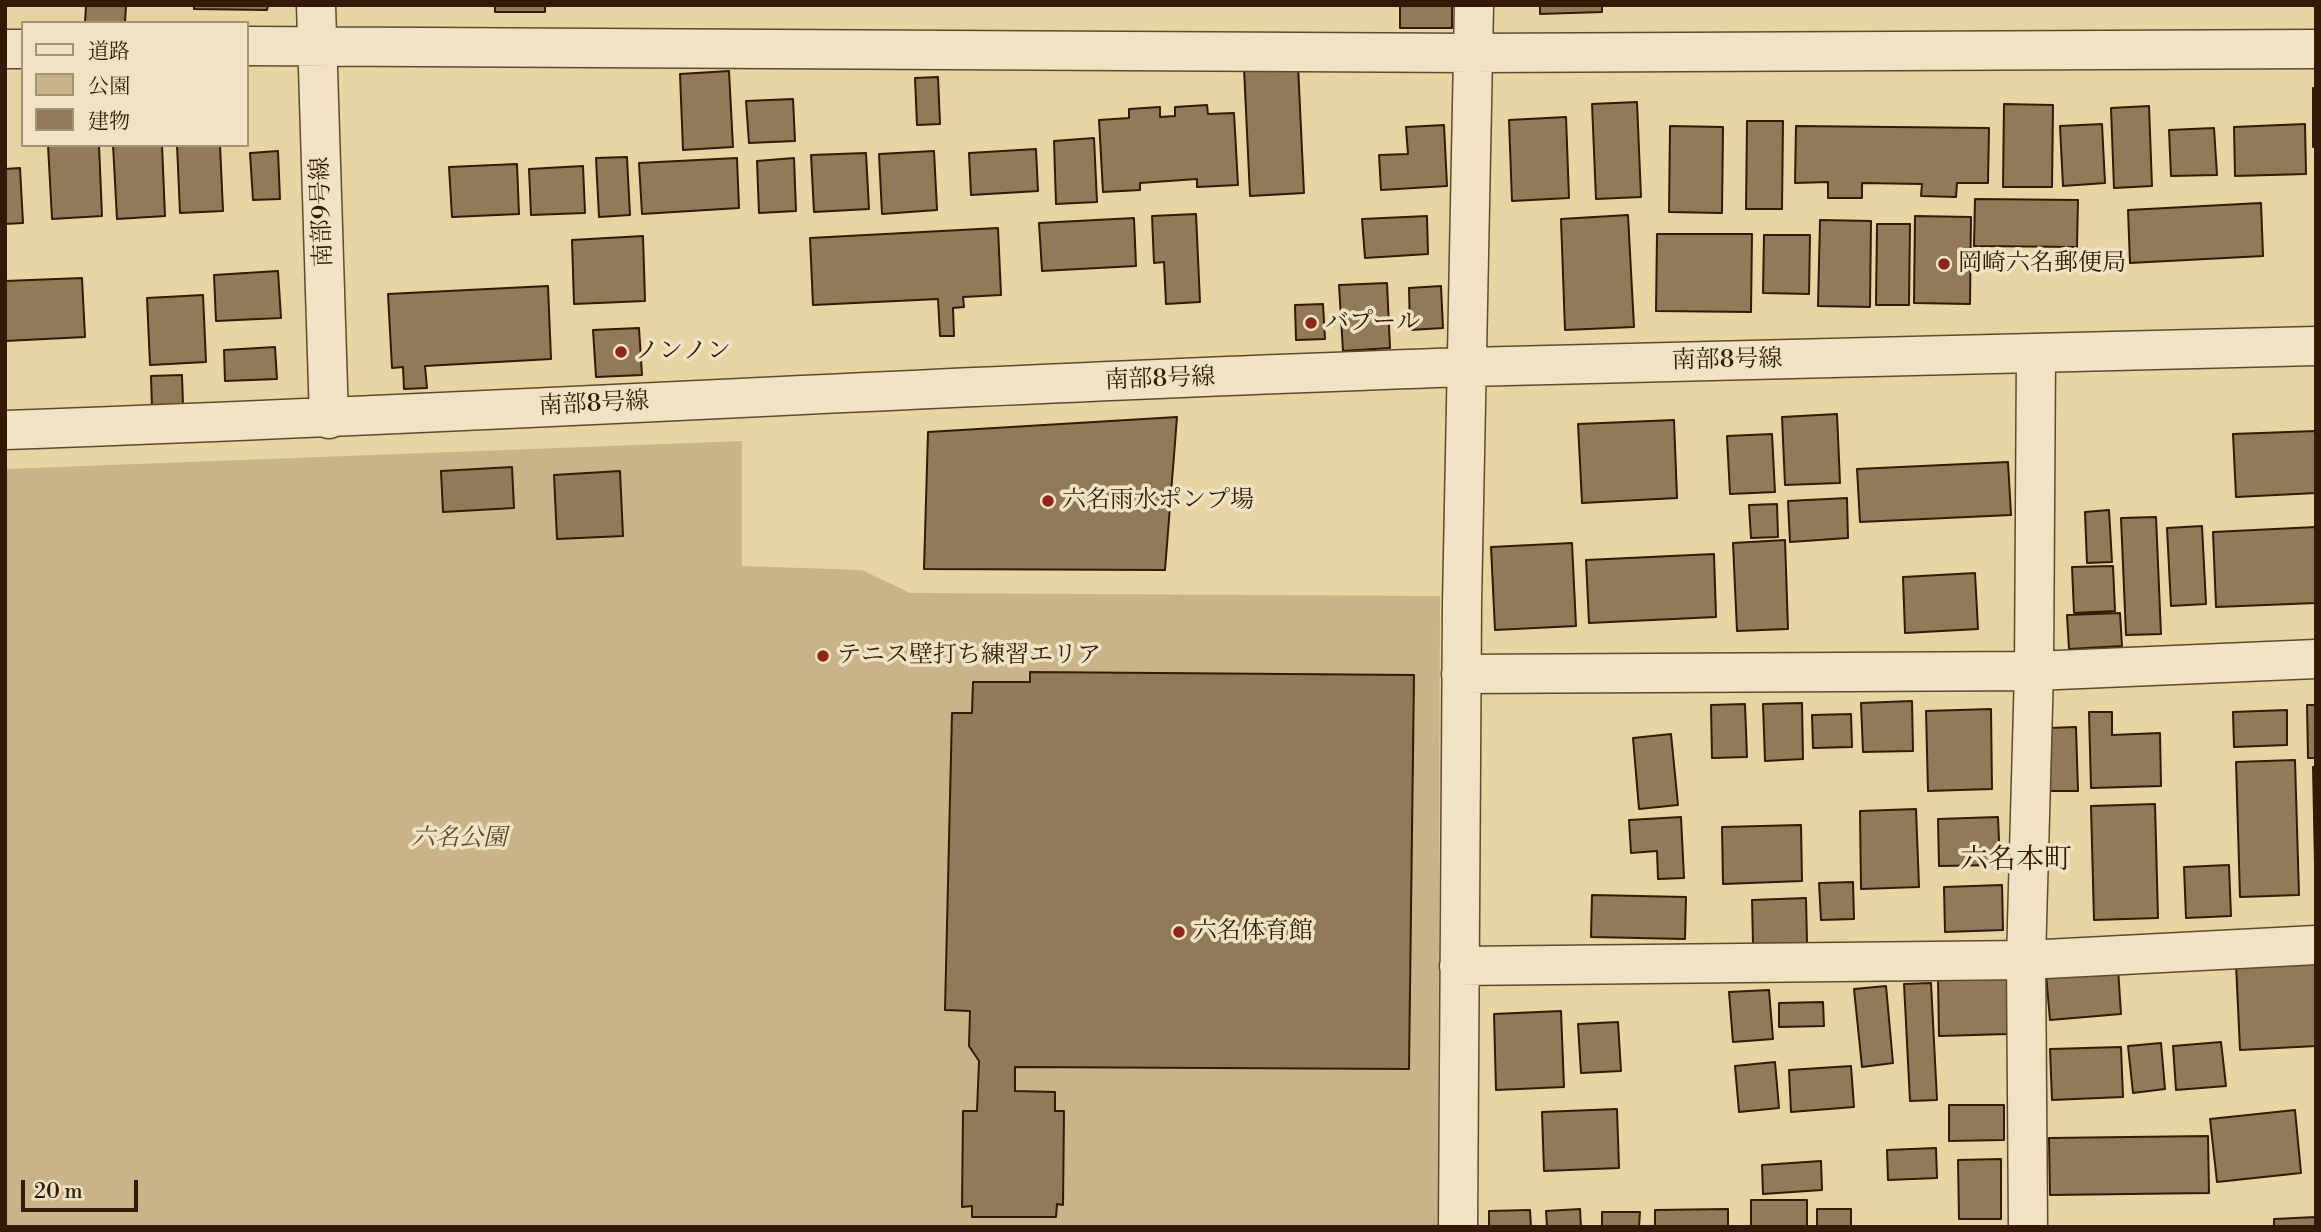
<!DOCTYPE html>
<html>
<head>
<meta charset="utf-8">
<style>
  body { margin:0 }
  #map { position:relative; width:2321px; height:1232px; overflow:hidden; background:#e7d4a3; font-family:"Libre Bodoni","Noto Serif JP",serif }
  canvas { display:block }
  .frame { position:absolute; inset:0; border:7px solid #331906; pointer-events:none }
  .legend { position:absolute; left:21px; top:21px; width:228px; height:126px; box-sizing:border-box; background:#efe3c3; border:2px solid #a49277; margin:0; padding:9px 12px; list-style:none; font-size:21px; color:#331906 }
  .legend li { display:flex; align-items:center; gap:14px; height:35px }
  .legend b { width:35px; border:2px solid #a49277 }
  .scale { position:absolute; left:21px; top:1180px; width:117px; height:32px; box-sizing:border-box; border:4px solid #331906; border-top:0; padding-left:9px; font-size:21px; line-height:24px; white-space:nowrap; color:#331906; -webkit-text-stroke:5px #efe3c3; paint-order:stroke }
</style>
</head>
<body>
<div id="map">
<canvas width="2321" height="1232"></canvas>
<div class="frame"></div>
<ul class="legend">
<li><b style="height:9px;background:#efe3c3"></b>道路</li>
<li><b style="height:19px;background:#c8b488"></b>公園</li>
<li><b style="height:19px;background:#917a58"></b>建物</li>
</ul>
<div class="scale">20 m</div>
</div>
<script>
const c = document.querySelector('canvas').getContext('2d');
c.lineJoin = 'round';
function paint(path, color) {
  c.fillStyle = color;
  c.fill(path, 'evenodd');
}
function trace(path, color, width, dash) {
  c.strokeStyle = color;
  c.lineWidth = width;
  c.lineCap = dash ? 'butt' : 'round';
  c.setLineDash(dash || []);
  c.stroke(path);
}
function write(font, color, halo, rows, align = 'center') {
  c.font = font + ' "Libre Bodoni","Noto Serif JP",serif';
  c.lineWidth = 7;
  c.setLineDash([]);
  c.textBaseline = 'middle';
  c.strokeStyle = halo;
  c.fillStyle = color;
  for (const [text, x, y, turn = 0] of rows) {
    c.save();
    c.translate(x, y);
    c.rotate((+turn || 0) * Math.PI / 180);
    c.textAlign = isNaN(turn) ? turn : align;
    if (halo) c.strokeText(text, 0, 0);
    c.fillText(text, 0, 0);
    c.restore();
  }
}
paint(new Path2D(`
  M742,441V566L862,570L910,593L1440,596L1438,1227H5V469Z`), '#c8b488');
const building = new Path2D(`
  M86,5H126L125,23L85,22Z
  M194,5H268L267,10L194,9Z
  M495,5H545V12H495Z
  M1400,5H1452V28H1400Z
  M1540,5H1602V12L1540,14Z
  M1298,65L1304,193L1250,196L1244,68Z
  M729,71L733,147L683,150L680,74Z
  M938,77L940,124L917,125L915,78Z
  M2313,88H2316V147H2313Z
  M793,99L795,141L749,143L746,101Z
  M1637,102L1641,197L1596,199L1592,104Z
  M2004,104L2053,105L2052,187H2003Z
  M1207,105L1208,114L1234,113L1238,185L1197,187V179L1140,183V190L1103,192L1099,120L1129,118V109L1160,107V117L1175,116V107Z
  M2149,106L2152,186L2114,188L2111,108Z
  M1566,117L1569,198L1512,201L1509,120Z
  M1747,121H1783L1782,209H1746Z
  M2102,124L2105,183L2063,186L2060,126Z
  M2305,124L2306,174L2235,176L2234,127Z
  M1444,125L1447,186L1381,190L1379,155L1408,154L1406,127Z
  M1670,126L1723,127L1722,213L1669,212Z
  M1796,126L1989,128L1988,183H1957L1956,197L1921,196L1922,184L1862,183V198H1828V182L1795,183Z
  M2214,128L2217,175L2171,176L2169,130Z
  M1094,138L1097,202L1056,204L1054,141Z
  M48,145H99L102,216L52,219Z
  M113,145H162L165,216L117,219Z
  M177,145H220L223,211L180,213Z
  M1036,149L1038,191L971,195L969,153Z
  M278,151L280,199L253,200L250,153Z
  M934,151L937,210L882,214L879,154Z
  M866,153L869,209L814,212L811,155Z
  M627,157L630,215L599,217L596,158Z
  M737,158L739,208L642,214L639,163Z
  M794,158L796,211L759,213L757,161Z
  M517,164L519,214L452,217L449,167Z
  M583,166L585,213L531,215L529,169Z
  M20,168L23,223L5,224V169Z
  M1975,199L2078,200L2077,247L1974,246Z
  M2261,203L2263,256L2130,263L2128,210Z
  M1196,214L1200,302L1166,304L1164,262L1154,263L1152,216Z
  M1628,215L1634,327L1565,330L1561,219Z
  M1427,216L1428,254L1365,258L1362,219Z
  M1915,216L1971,217L1970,304L1914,303Z
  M1134,218L1136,266L1042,271L1039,223Z
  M1820,220L1871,221L1870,307L1818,306Z
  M1877,224H1910L1909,305H1876Z
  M998,228L1001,295L963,297L964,307L953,308L954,336H940L938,299L813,305L810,238Z
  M1657,234H1752L1751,312L1656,311Z
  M1764,235H1810L1809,294L1763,293Z
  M643,236L645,301L574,304L572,240Z
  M278,271L281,318L216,321L214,275Z
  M82,278L85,337L5,341V281Z
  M1387,283L1390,348L1343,351L1339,285Z
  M548,286L551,359L425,366L427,388L404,389L403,367L392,368L388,294Z
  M1441,286L1443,328L1410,330L1409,288Z
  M203,295L206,362L150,365L147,298Z
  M1323,304L1325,339L1296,340L1295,305Z
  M639,328L642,375L596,377L593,330Z
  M275,347L277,379L225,381L224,350Z
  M182,375L183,406L152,408L151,376Z
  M1837,414L1840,483L1785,485L1782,417Z
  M1177,417L1165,570L924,569L928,432Z
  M1674,420L1677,498L1582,503L1578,424Z
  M2316,431V493L2236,497L2233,434Z
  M1772,434L1775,492L1730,494L1727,436Z
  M2008,462L2011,515L1860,522L1857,469Z
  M512,467L514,508L443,512L441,471Z
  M620,471L623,536L557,539L554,475Z
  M1847,498L1848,538L1790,542L1788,501Z
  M1777,504L1778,537L1751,538L1749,505Z
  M2109,510L2112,562L2087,563L2085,512Z
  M2156,517L2161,634L2126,635L2121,518Z
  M2202,526L2206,604L2171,606L2167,528Z
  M2316,527V603L2216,607L2213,532Z
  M1785,540L1788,629L1737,631L1733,543Z
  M1572,543L1576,626L1495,630L1491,547Z
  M1714,554L1716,617L1589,623L1586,560Z
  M2113,566L2115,611L2074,613L2072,567Z
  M1975,573L1978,629L1905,633L1903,577Z
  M2120,613L2122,646L2069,649L2067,615Z
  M1030,672L1414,675L1409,1069L1015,1067V1091L1055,1092V1111H1064L1063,1205L1057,1204L1056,1217H972V1206L962,1207L963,1111H977L979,1061L969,1046L970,1011L945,1010L952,713H972L973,682H1030Z
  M1912,701L1913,751L1863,752L1861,703Z
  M1802,703L1803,759L1765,761L1763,704Z
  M1745,704L1747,757L1712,758L1711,705Z
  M2307,705H2316V758H2308Z
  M1991,709L1992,789L1928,791L1926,711Z
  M2287,710V745L2234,747L2233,712Z
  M2089,712H2112V735L2160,733L2161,786L2091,788Z
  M1851,714L1852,747L1813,748L1812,715Z
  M2076,727L2078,791H2050L2049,728Z
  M1671,734L1678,805L1639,809L1633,738Z
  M2295,760L2299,895L2240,897L2236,762Z
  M2313,767H2316V913Z
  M2155,804L2158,918L2094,920L2091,806Z
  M1916,809L1919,887L1861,889L1860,811Z
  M1681,817L1684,878L1658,879L1657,851L1631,853L1629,820Z
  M1998,817L2000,865L1939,866L1938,819Z
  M1801,825L1802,881L1723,884L1722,827Z
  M2229,865L2231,916L2186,918L2184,867Z
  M1853,882L1854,919L1821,920L1819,883Z
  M2002,885L2003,930L1945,932L1944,887Z
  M1592,895L1686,897L1685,939L1591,937Z
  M1806,898L1807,943L1753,944L1752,900Z
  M2316,959V1046L2240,1050L2236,964Z
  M2118,968L2121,1014L2050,1020L2046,974Z
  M2007,976L2008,1034L1939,1036L1938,978Z
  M1931,983L1937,1100L1910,1101L1904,984Z
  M1886,986L1893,1063L1862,1067L1854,989Z
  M1769,990L1773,1039L1733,1042L1729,992Z
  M1823,1002L1824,1026L1779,1027V1003Z
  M1561,1011L1564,1087L1496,1090L1494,1014Z
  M1618,1022L1621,1071L1581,1073L1578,1024Z
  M2221,1042L2226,1086L2176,1090L2173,1046Z
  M2161,1043L2165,1089L2133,1093L2128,1046Z
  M2121,1047L2123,1097L2052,1100L2050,1049Z
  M1775,1062L1779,1108L1739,1112L1735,1066Z
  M1851,1066L1854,1107L1791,1112L1789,1070Z
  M1949,1105H2004V1140L1949,1141Z
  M1617,1109L1619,1168L1544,1171L1542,1112Z
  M2295,1110L2301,1173L2217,1182L2210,1119Z
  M2208,1136L2209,1193L2050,1195L2049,1138Z
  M1936,1148L1937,1178L1888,1180L1887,1150Z
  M2001,1159V1219H1959L1958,1160Z
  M1821,1161L1822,1190L1763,1194L1762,1165Z
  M1751,1200H1807V1227H1751Z
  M1580,1209L1581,1227H1547L1546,1211Z
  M1728,1209V1227H1655V1210Z
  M1817,1209H1851V1227H1817Z
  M1530,1210L1531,1227H1489V1211Z
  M1602,1212H1640L1639,1227H1602Z
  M2316,1217V1227H2274V1219Z`);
paint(building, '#917a58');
trace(building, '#331906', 2);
const minor = new Path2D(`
  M316,5L329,419
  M247,46L1473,53L2316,49
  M5,49H23
  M5,430C493,413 980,383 1468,367C1750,358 2033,354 2316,346
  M1461,674L2034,671L2316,659
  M1459,966L2026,960L2316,945
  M1458,1227L1462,604L1474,5
  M2028,1227L2026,960L2034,671L2036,354`);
trace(minor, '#60482d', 41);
trace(minor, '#efe3c3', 38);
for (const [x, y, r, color] of [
  [1944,264,7,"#8f2418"],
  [1311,323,7,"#8f2418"],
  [621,352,7,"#8f2418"],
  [1048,501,7,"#8f2418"],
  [823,656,7,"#8f2418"],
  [1179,932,7,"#8f2418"]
]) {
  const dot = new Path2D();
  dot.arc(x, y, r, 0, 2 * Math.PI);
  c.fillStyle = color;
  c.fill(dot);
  trace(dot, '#efe3c3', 2.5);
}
write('24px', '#331906', '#efe3c3', [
  ["南部9号線",323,212,-92],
  ["南部8号線",1727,361,-1],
  ["南部8号線",1160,380,-2],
  ["南部8号線",594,405,-3]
]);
write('24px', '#331906', '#efe3c3', [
  ["岡崎六名郵便局",1958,264],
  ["バプール",1325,323],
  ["ノンノン",635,352],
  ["六名雨水ポンプ場",1062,501],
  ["テニス壁打ち練習エリア",837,656],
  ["六名体育館",1193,932]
], 'left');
write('italic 24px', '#60482d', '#efe3c3', [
  ["六名公園",459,839]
]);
write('28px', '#331906', '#efe3c3', [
  ["六名本町",2016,861]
]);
</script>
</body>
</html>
